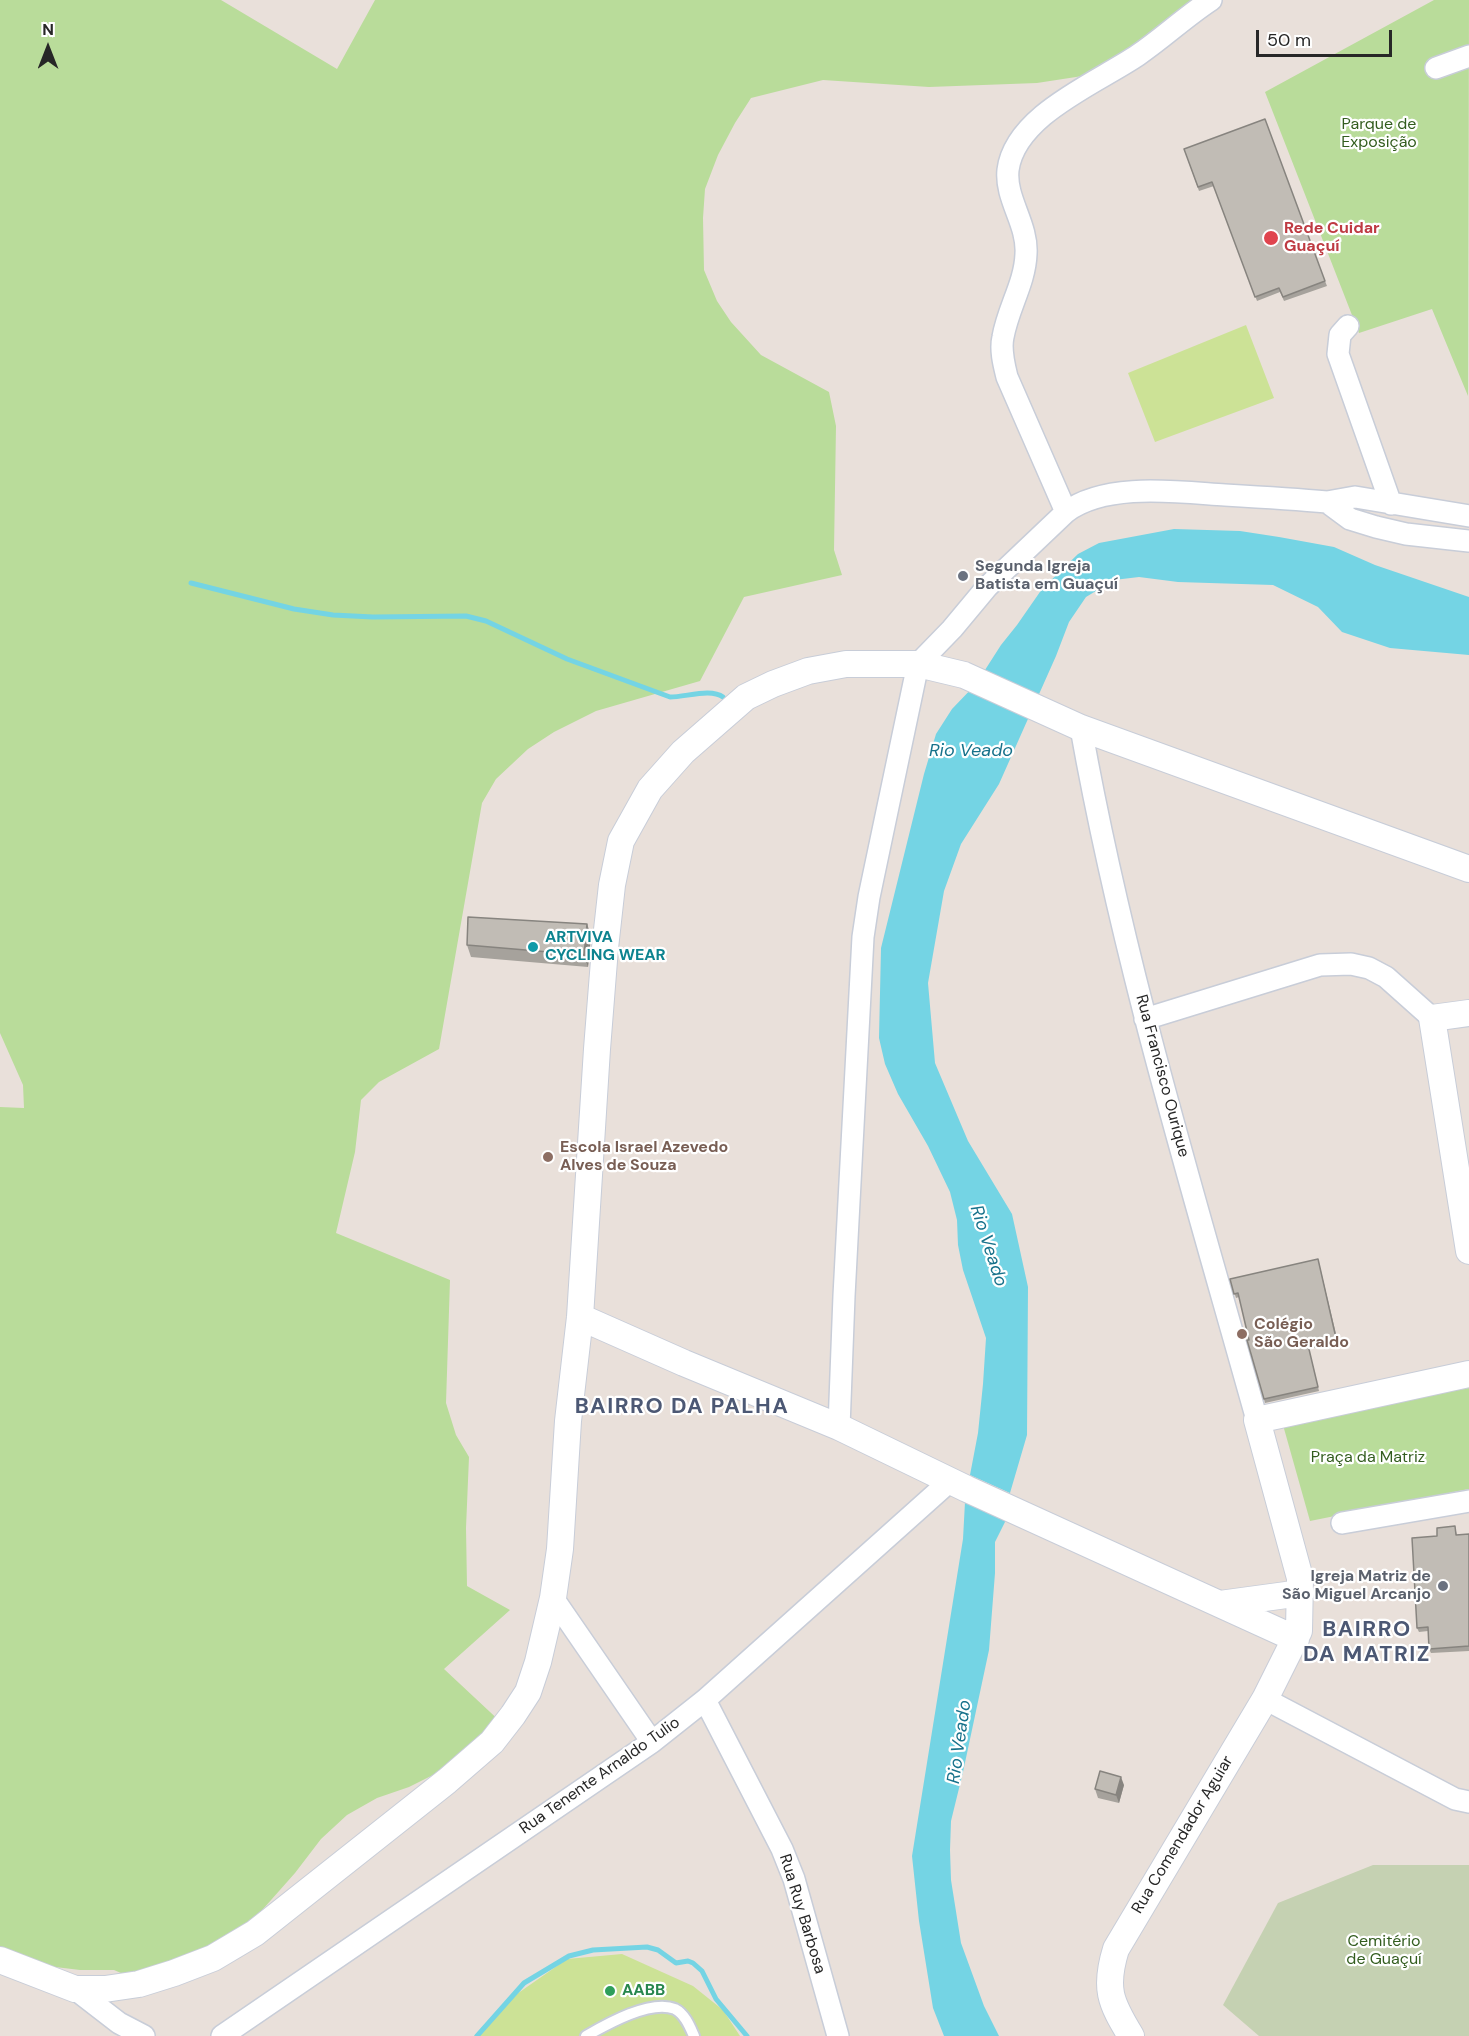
<!DOCTYPE html>
<html>
<head>
<meta charset="utf-8">
<style>
  body { margin:0 }
  #map { position:relative; width:1469px; height:2036px; overflow:hidden; background:#e9e0da; font-family:"DM Sans",sans-serif }
  canvas { display:block }
  .north { position:absolute; left:18px; top:18px; width:60px; height:60px; -webkit-text-stroke:4px #fff; paint-order:stroke; rotate:0deg; font-size:16px; font-weight:700; line-height:24px; text-align:center; color:#272727 }
  .north::after { content:''; display:block; margin:auto; width:21px; height:27px; background:#272727; clip-path:polygon(50% 0,100% 100%,50% 72%,0 100%) }
  .scale { position:absolute; left:1256px; top:30px; width:136px; height:27px; box-sizing:border-box; border:3px solid #272727; border-top:0; padding-left:8px; font-size:18px; line-height:21px; white-space:nowrap; color:#272727; -webkit-text-stroke:4px #fff; paint-order:stroke }
</style>
</head>
<body>
<div id="map">
<canvas width="1469" height="2036"></canvas>
<div class="north">N</div>
<div class="scale">50 m</div>
</div>
<script>
const c = document.querySelector('canvas').getContext('2d');
c.lineJoin = 'round';
function paint(path, color) {
  c.fillStyle = color;
  c.fill(path, 'evenodd');
}
function trace(path, color, width, dash) {
  c.strokeStyle = color;
  c.lineWidth = width;
  c.lineCap = dash ? 'butt' : 'round';
  c.setLineDash(dash || []);
  c.stroke(path);
}
function write(font, color, halo, rows, align = 'center') {
  c.font = font + ' "DM Sans",sans-serif';
  c.lineWidth = 4.5;
  c.setLineDash([]);
  c.textBaseline = 'middle';
  c.strokeStyle = halo;
  c.fillStyle = color;
  for (const [text, x, y, turn = 0] of rows) {
    c.save();
    c.translate(x, y);
    c.rotate((+turn || 0) * Math.PI / 180);
    c.textAlign = isNaN(turn) ? turn : align;
    if (halo) c.strokeText(text, 0, 0);
    c.fillText(text, 0, 0);
    c.restore();
  }
}
paint(new Path2D(`
  M0,0H221L337,69L375,0H1200L1162,28L1089,75L1037,83L929,87L823,80L751,98L735,123L718,155L705,189L703,218L704,270L717,301L731,322L761,355L829,392L836,426L834,550L842,575L744,597L700,681L596,711L554,732L528,749L496,779L482,803L439,1049L379,1082L361,1100L355,1152L336,1233L450,1280L446,1403L456,1435L469,1457L466,1528L467,1586L510,1610L444,1669L505,1726L449,1767L409,1787L377,1798L347,1815L321,1839L295,1873L248,1926L225,1949L130,1977L114,1970H80L39,1965L0,1951V1107L24,1108L23,1085L0,1033Z
  M1434,0H1469L1468,396L1432,309L1359,333L1265,92Z
  M1469,1388V1489L1310,1521L1283,1425L1357,1408Z`), '#b9dc9a');
paint(new Path2D(`
  M1373,1865H1469V2036H1259L1223,2005L1278,1903Z`), '#c5d1b2');
paint(new Path2D(`
  M1246,325L1274,398L1155,442L1128,373Z
  M622,1954L693,1986L723,2010L740,2036H474L514,1996L567,1959Z`), '#cce296');
paint(new Path2D(`
  M1174,529L1240,531L1279,537L1334,547L1375,565L1469,597V655L1390,648L1342,632L1318,607L1273,585L1178,582L1139,577L1114,580L1086,597L1069,622L1056,656L999,784L961,844L944,891L928,983L935,1063L968,1141L1012,1214L1028,1287L1027,1435L1010,1493L970,1475L978,1433L983,1384L986,1338L963,1270L958,1245L957,1220L950,1192L928,1146L898,1094L885,1064L879,1038L881,948L924,774L936,734L952,709L976,684L1001,645L1017,625L1042,589L1078,554L1099,543Z
  M965,1502L1006,1520L995,1542V1573L989,1650L963,1772L951,1821L950,1850L951,1880L961,1943L984,2006L999,2036H944L933,2008L919,1921L912,1856L963,1539Z`), '#74d4e4');
trace(new Path2D(`
  M191,583L294,609L333,615L373,617L466,616L486,621L567,659L670,697C686,697 711,688 723,697
  M477,2036L524,1983L569,1956L593,1950L647,1947L658,1950L676,1963L688,1961L693,1963L702,1971L716,1999L747,2036`), '#74d4e4', 5);
const service = new Path2D(`
  M586,2036C607,2024 651,1999 675,2009C685,2014 690,2027 694,2036`);
const minor = new Path2D(`
  M1436,68L1469,56
  M1348,326L1340,335L1338,354L1391,504
  M1327,502L1350,519L1376,527L1406,534L1469,541
  M1066,512L1007,377C1004,365 1000,350 1003,337C1008,308 1025,283 1026,254C1028,224 1005,199 1008,170C1015,115 1097,83 1138,55C1163,38 1185,17 1211,0
  M1081,728C1123,963 1193,1191 1257,1420
  M1145,1019L1320,965L1351,964L1369,968L1386,977L1432,1018
  M839,1427L844,1296L863,937L869,897L918,664L952,629L987,587L1066,512C1106,482 1178,492 1225,495C1259,497 1293,499 1327,502L1355,497L1469,516
  M1342,1523L1469,1501
  M553,1598L652,1742
  M1265,1699L1455,1799L1469,1802
  M705,1700L782,1849L794,1879L838,2036
  M75,1989L119,2023L144,2036
  M222,2036L652,1742L705,1700L950,1481`);
const tertiary = new Path2D(`
  M1469,1013L1432,1018L1469,1251
  M580,1317L684,1363L839,1427L967,1489L1296,1639
  M1220,1604L1301,1593
  M0,1960L75,1989H105L139,1984L174,1973L213,1958L255,1933L447,1781L492,1742L513,1715L528,1692L538,1662L553,1598L560,1549L568,1421L580,1317L597,1049L605,948L612,885L621,841L650,789L683,752L746,697L773,684L808,671L846,664H918L964,675L1081,728L1469,869
  M1131,2036C1110,2002 1104,1988 1116,1949L1265,1699L1299,1631L1300,1578L1257,1420L1469,1374`);
trace(service, '#c8cdd8', 14);
trace(minor, '#c8cdd8', 24);
trace(tertiary, '#c8cdd8', 28);
trace(service, '#fff', 10);
trace(minor, '#fff', 21);
trace(tertiary, '#fff', 26);
paint(new Path2D(`
  M1184,149L1325,281L1327,286L1284,301L1280,292L1257,301L1214,186L1199,191Z
  M587,924L591,936L588,967L471,957L467,945Z
  M1319,1263L1338,1342L1309,1349L1319,1391L1265,1403L1249,1340L1239,1297L1236,1298L1230,1279Z
  M1456,1531L1457,1535L1469,1534V1651L1431,1653L1429,1649L1428,1631L1419,1632L1417,1628Z
  M1124,1785L1119,1803L1098,1798L1095,1789Z`), '#a6a29c');
paint(new Path2D(`
  M587,924L591,936L588,967L584,955Z
  M1121,1777L1124,1785L1119,1803L1116,1795Z`), '#87847f');
const building = new Path2D(`
  M1265,119L1325,281L1283,297L1279,288L1255,297L1212,182L1198,187L1184,149Z
  M468,917L587,924L584,955L467,945Z
  M1318,1259L1336,1338L1308,1345L1318,1387L1264,1399L1247,1340H1249L1238,1293L1234,1294L1230,1279Z
  M1455,1526L1456,1535L1469,1534V1646L1429,1649L1428,1627L1417,1628L1412,1538L1437,1536V1528Z
  M1100,1771L1121,1777L1116,1795L1095,1789Z`);
paint(building, '#c1bcb5');
trace(building, '#87847f', 1.5);
for (const [x, y, r, color] of [
  [1271,238,8,"#e0444e"],
  [963,576,6,"#6b7280"],
  [533,947,6,"#0f9aa8"],
  [548,1157,6,"#8d6e63"],
  [1242,1334,6,"#8d6e63"],
  [1443,1586,6,"#6b7280"],
  [610,1991,6,"#2e9e5b"]
]) {
  const dot = new Path2D();
  dot.arc(x, y, r, 0, 2 * Math.PI);
  c.fillStyle = color;
  c.fill(dot);
  trace(dot, '#fff', 2);
}
write('16px', '#335d1f', '#fff', [
  ["Parque de",1379,125],
  ["Exposição",1379,143],
  ["Praça da Matriz",1368,1458],
  ["Cemitério",1384,1942],
  ["de Guaçuí",1384,1960]
]);
write('bold 16px', '#be3a42', '#fff', [
  ["Rede Cuidar",1284,229],
  ["Guaçuí",1284,247]
], 'left');
write('bold 16px', '#5b616d', '#fff', [
  ["Segunda Igreja",975,567],
  ["Batista em Guaçuí",975,585],
  ["Igreja Matriz de",1431,1577,"right"],
  ["São Miguel Arcanjo",1431,1595,"right"]
], 'left');
write('bold 16px', '#0d838f', '#fff', [
  ["ARTVIVA",545,938],
  ["CYCLING WEAR",545,956]
], 'left');
write('16px', '#272727', '#fff', [
  ["Rua Francisco Ourique",1162,1076,75],
  ["Rua Tenente Arnaldo Tulio",600,1776,-35],
  ["Rua Comendador Aguiar",1183,1835,-59],
  ["Rua Ruy Barbosa",802,1914,73]
]);
write('bold 16px', '#785e54', '#fff', [
  ["Escola Israel Azevedo",560,1148],
  ["Alves de Souza",560,1166],
  ["Colégio",1254,1325],
  ["São Geraldo",1254,1343]
], 'left');
write('bold 16px', '#27864d', '#fff', [
  ["AABB",622,1991]
], 'left');
write('italic 18px', '#17728b', '#fff', [
  ["Rio Veado",971,751],
  ["Rio Veado",988,1246,72],
  ["Rio Veado",960,1742,-82]
]);
c.letterSpacing = '1.5px';
write('bold 22px', '#4c5874', '#fff', [
  ["BAIRRO DA PALHA",682,1407],
  ["BAIRRO",1367,1630],
  ["DA MATRIZ",1367,1655]
]);
c.letterSpacing = '0px';
</script>
</body>
</html>
